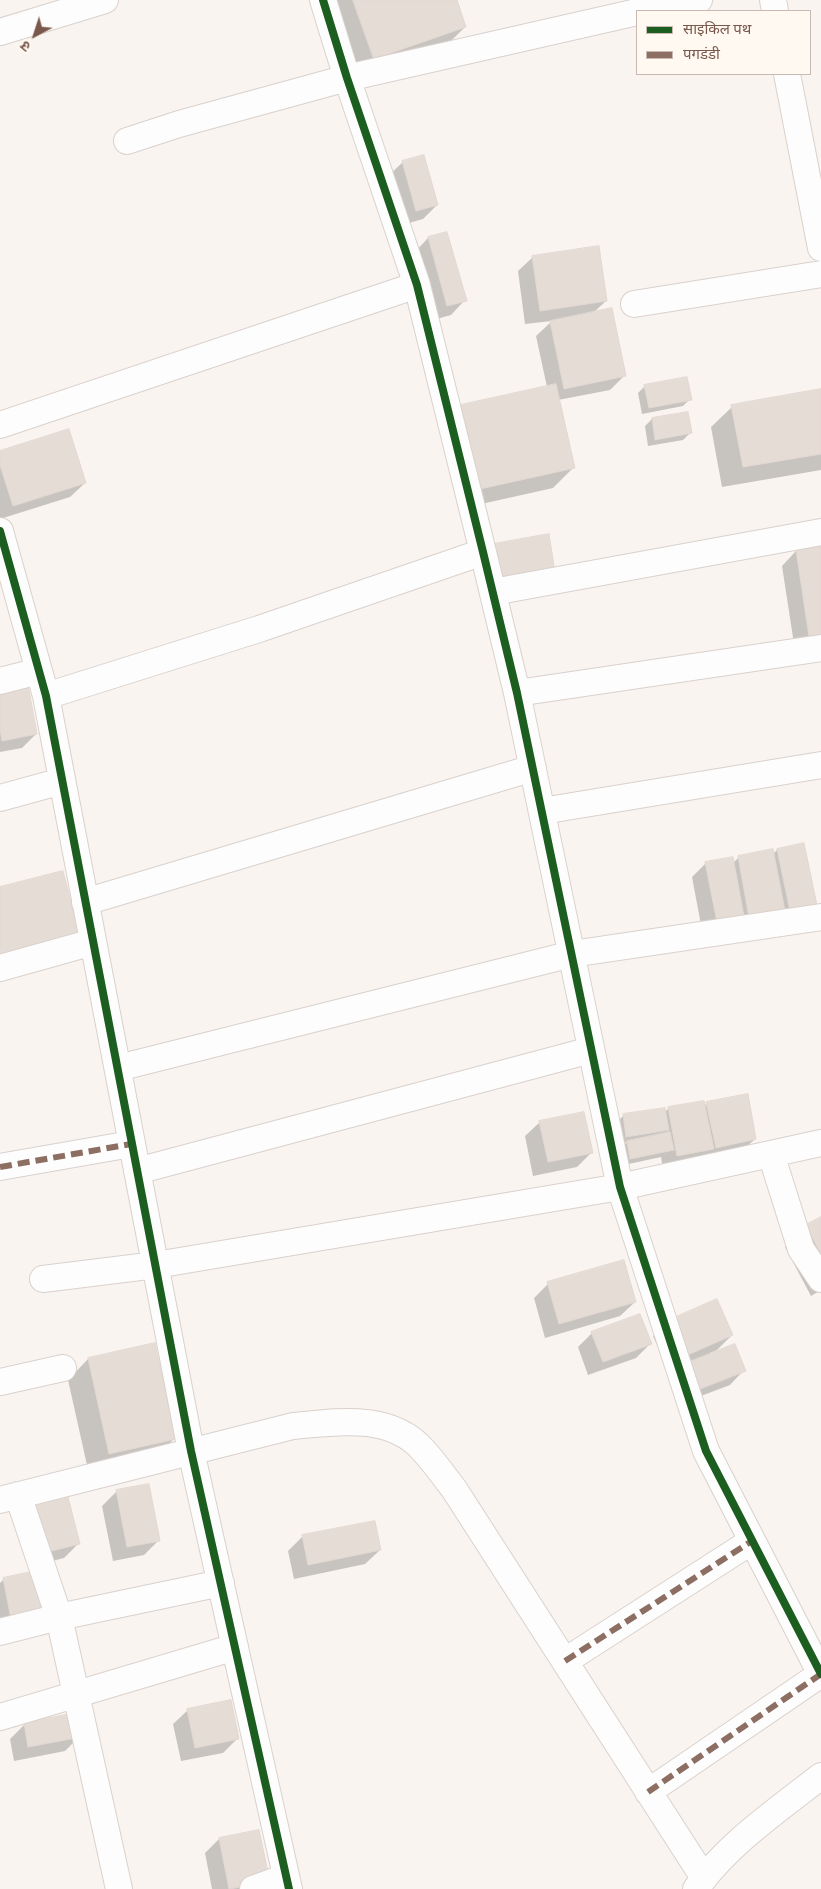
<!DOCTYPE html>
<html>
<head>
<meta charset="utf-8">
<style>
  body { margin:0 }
  #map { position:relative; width:821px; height:1889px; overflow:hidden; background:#f9f4ef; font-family:"PT Sans Narrow","Noto Sans Devanagari",sans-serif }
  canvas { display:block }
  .legend { position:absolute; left:636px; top:10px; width:175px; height:65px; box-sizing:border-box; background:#fff9f2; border:1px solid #cab9b0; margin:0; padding:6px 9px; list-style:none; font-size:15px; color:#7a584c }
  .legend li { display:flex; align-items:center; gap:10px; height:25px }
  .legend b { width:25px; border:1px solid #cab9b0 }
  .north { position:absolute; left:10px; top:10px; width:50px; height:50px; -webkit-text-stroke:4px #fff9f2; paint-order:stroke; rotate:220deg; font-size:14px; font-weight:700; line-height:20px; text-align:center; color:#7a584c }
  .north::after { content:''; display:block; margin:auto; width:18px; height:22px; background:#7a584c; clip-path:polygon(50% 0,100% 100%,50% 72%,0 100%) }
</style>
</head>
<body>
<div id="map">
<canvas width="821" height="1889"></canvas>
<ul class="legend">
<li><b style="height:6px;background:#1b5e20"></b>साइकिल पथ</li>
<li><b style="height:6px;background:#8d6e63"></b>पगडंडी</li>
</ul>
<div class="north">उ</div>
</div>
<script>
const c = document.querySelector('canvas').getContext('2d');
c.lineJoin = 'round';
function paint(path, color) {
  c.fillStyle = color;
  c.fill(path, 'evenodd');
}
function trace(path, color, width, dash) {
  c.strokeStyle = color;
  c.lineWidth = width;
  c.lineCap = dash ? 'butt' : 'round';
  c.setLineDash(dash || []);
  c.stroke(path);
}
paint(new Path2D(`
  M318,0H455L465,27L439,53L348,85Z
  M403,162L437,205L423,219L402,225L388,176Z
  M428,238L465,300L451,315L433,320L414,253Z
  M533,257L606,301L593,313L625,375L610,390L558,400L574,467L553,488L459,509L441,427L462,406L547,387L536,336L552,321L525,324L518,271Z
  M645,386L690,399L683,406L642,414L638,393Z
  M821,391V470L722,487L711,427L732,407Z
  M687,413L690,433L683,440L648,446L645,426L652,419Z
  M0,452L85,483L70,497L0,519Z
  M821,547V653L796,657L782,566L796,551Z
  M0,691L36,734L22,748L0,752Z
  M803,845L817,910L704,941L692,877L706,863H733L739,857L773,854L777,850Z
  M707,1103L755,1139L740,1153L663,1169L661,1157L624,1165L620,1149L627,1142L620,1143L617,1122L624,1115L665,1112L669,1108L704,1106Z
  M540,1122L591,1153L577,1167L533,1176L525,1136Z
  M821,1218V1290L811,1296L785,1247L806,1226Z
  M548,1284L635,1302L620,1316L545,1338L534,1298Z
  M668,1322L732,1335L717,1350L710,1353L711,1355L744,1370L730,1385L685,1402L675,1378L692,1360L668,1371L653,1336Z
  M592,1333L650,1344L636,1358L588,1375L578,1347Z
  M88,1359L175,1438L154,1459L89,1474L68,1380Z
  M117,1491L159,1540L144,1555L113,1561L102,1506Z
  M18,1522L79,1543L64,1558L29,1567Z
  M303,1536L380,1550L365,1564L294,1579L288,1551Z
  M39,1572L0,1637V1583L4,1579Z
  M188,1710L238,1738L223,1753L181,1761L173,1724Z
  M75,1715L79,1737L65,1751L14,1761L10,1739L24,1725Z
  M219,1839L261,1889H212L205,1853Z`), '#0003');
const building = new Path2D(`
  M353,0H457L466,27L374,59Z
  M424,155L438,205L416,211L402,161Z
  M447,232L467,301L447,306L428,237Z
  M599,246L607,301L540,311L532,256Z
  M612,308L626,376L564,389L550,321Z
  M687,377L692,400L649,408L644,385Z
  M556,384L575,468L480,489L461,405Z
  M821,389V454L743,467L731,405Z
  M688,412L692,433L655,440L652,418Z
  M69,429L86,483L13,506L0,465V451Z
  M549,534L555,572L500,582L494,544Z
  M821,546V642L810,643L796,550Z
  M28,685L37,734L2,741L0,729V690Z
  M804,843L818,910L791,916L777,849Z
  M773,849L786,916L750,923L738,856Z
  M733,857L745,922L718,927L705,862Z
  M63,871L80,937L0,957V887Z
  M748,1094L756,1139L716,1148L706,1102Z
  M704,1101L714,1149L677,1156L668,1107Z
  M665,1108L669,1130L626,1137L623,1114Z
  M584,1112L593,1153L548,1162L539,1121Z
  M670,1132L674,1150L630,1159L627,1141Z
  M821,1217V1254L806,1225Z
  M624,1260L636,1302L559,1324L547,1282Z
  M717,1299L733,1335L683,1357L667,1321Z
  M640,1314L652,1344L603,1362L591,1332Z
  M155,1343L176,1439L109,1454L88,1358Z
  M735,1344L746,1371L700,1389L689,1362Z
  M149,1484L160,1541L127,1547L116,1490Z
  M68,1497L80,1544L43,1553L32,1506Z
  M375,1521L381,1550L308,1565L302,1535Z
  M40,1570L49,1616L12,1624L3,1578Z
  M231,1700L239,1739L195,1748L187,1709Z
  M76,1713L81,1737L28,1747L24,1723Z
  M259,1830L270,1882L229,1889L219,1838Z`);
paint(building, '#e6dcd6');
trace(building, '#e2d7d1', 1);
const street = new Path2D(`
  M323,0L347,78L417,285L483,552L517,693L620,1187L706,1451L821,1674
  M773,0L775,11
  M642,11L699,0
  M0,32L105,0
  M787,74L821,248
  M127,141L179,124L347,78L637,12
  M634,304L821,274
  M0,425L417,285
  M0,531L46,696L191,1451L289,1889
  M493,592L821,532
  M0,681L39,671
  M517,693L821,648
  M46,696L259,629L483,552
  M0,798L62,781
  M542,811L821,765
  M85,902L533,768
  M0,968L93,942
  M118,1068L572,954L821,917
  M771,1154L801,1249L821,1279
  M0,1167L131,1144
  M137,1171L591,1050
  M43,1279L156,1265L620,1187L821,1143
  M0,1382L63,1368
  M18,1495L59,1617L119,1889
  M0,1500L293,1426C337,1422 390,1413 423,1450C434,1462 444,1476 454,1489L704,1878
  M0,1632L59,1617L221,1583
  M565,1661L752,1541
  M0,1717L235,1647
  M648,1792L821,1674
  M253,1889L286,1877
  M696,1889C726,1845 779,1809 821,1776`);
trace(street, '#d9d1cd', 28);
trace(street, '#fefdfd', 26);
trace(new Path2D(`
  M0,1167L131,1144
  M565,1661L752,1541
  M648,1792L821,1674`), '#8d6e63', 6, [12, 6]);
trace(new Path2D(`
  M323,0L347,78L417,285L483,552L517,693L620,1187L706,1451L821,1674
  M0,531L46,696L191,1451L289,1889`), '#1b5e20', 8);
</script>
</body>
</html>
